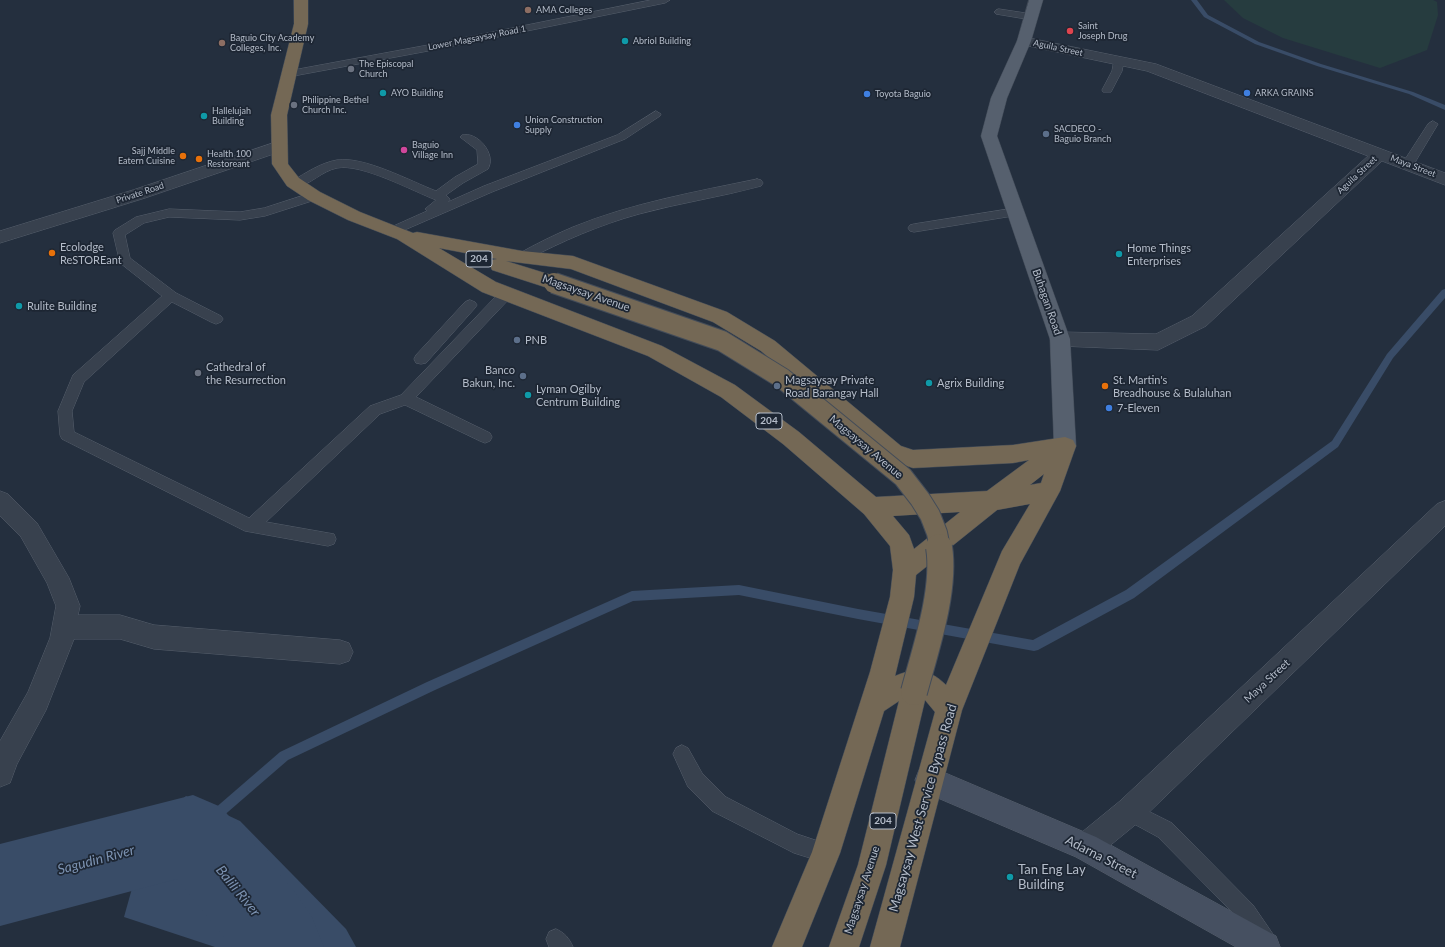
<!DOCTYPE html>
<html>
<head>
<meta charset="utf-8">
<style>
  body { margin:0 }
  canvas { display:block; background:#242f3e }
</style>
</head>
<body>
<canvas width="1445" height="947"></canvas>
<script>
const c = document.querySelector('canvas').getContext('2d');
c.lineJoin = 'round';
function paint(path, color) {
  c.fillStyle = color;
  c.fill(path, 'evenodd');
}
function trace(path, color, width, dash) {
  c.strokeStyle = color;
  c.lineWidth = width;
  c.lineCap = dash ? 'butt' : 'round';
  c.setLineDash(dash || []);
  c.stroke(path);
}
function write(font, color, halo, rows, align = 'center') {
  c.font = font + ' Lato,sans-serif';
  c.lineWidth = 3.5;
  c.setLineDash([]);
  c.textBaseline = 'middle';
  c.strokeStyle = halo;
  c.fillStyle = color;
  for (const [text, x, y, turn = 0] of rows) {
    c.save();
    c.translate(x, y);
    c.rotate((+turn || 0) * Math.PI / 180);
    c.textAlign = isNaN(turn) ? turn : align;
    if (halo) c.strokeText(text, 0, 0);
    c.fillText(text, 0, 0);
    c.restore();
  }
}
paint(new Path2D(`
  M1224,0H1433L1437,2L1438,15L1427,50L1380,68L1283,38L1243,18Z`), '#263c3f');
paint(new Path2D(`
  M186,796L240,821L346,929L356,947H215L124,917L149,828Z`), '#394c67');
paint(new Path2D(`
  M1191,0H1197L1208,15L1259,42L1321,64L1413,92L1445,105V110L1409,94L1317,66L1255,44L1204,17Z
  M1445,289V298L1393,358L1338,447L1134,598L1038,650L1034,651L858,619L739,595L633,601L435,690L288,760L214,824L210,826L206,824L204,820L206,816L280,752L427,682L632,591L739,585L858,609L1033,640L1126,590L1332,441L1387,354L1442,290Z`), '#394c67');
paint(new Path2D(`
  M193,795L221,807L294,891L312,917L324,947H232L177,879L0,926V844Z`), '#394c67');
const lane = new Path2D(`
  M651,0H670L665,3L428,51L288,77L283,74L288,71L428,45Z
  M999,9L1032,14L1037,17L1032,20L996,14L994,12L996,10Z
  M1119,57L1124,60L1122,71L1111,92H1103L1102,90L1112,71L1114,60Z
  M656,111L661,114L660,116L625,139L492,192L393,235L389,234L387,231L389,228L427,211L425,209L436,200C413,191 361,163 337,168C322,171 311,184 296,188L292,187L290,184L292,181C306,173 320,163 337,160C364,156 410,181 436,191L455,177L478,164L477,150L460,137L462,135C477,131 497,154 488,169L463,183L446,195L450,199L448,202L484,186L617,135Z
  M1433,121L1438,124L1414,164L1412,167H1404L1402,164L1428,124Z
  M757,179L761,180L763,183L761,186C721,197 679,203 639,214C599,225 563,241 526,260L522,261L518,260L516,257L518,254C536,244 554,235 573,227C632,203 695,192 757,179Z
  M314,192L318,193L320,196L318,199L265,216L240,220L169,217L144,223L125,235L130,258L176,293L221,316L223,319L221,322L216,324L211,322L172,302L84,382L72,411L74,432L249,518L370,406L401,395L501,291L506,289L511,291L512,294L511,297L416,397L490,433L492,437L490,441L485,443L480,441L405,405L380,414L266,522L334,534L336,539L334,544L328,546L245,531L62,439L60,435L58,411L73,375L162,296L120,263L113,233L115,230L136,217L169,209L240,212L264,208Z
  M1015,208L1019,209L1021,212L1019,215L914,232L910,231L908,228L910,225L914,224Z
  M470,300L475,302L477,305L475,308L426,363L421,364L416,363L414,359L416,355L465,302Z
  M682,745L688,748L702,773L726,797L797,834L833,846L836,853L833,860L826,863L794,853L712,811L688,787L673,754L676,748Z
  M1130,802L1172,823L1253,905L1277,940L1280,947H1258L1239,919L1158,837L1123,818L1121,811L1123,804Z
  M556,929C565,933 569,938 573,947H549L546,939L549,932Z`);
const street = new Path2D(`
  M1024,37L1156,64L1445,173V185L1382,161L1206,326L1158,350L1060,346L1053,344L1050,339L1053,334L1060,332L1156,334L1192,316L1368,156L1147,71L1019,44L1017,41L1019,38Z
  M279,141L285,142L287,146L285,150L145,198L0,243V231L133,190Z
  M0,491L8,494L37,523L69,578L80,606L78,615H120L154,625L340,640L349,643L353,652L349,661L340,664L154,649L120,639H74L46,710L17,764L10,783L0,787V741L28,692L50,638L56,606L47,583L21,537L0,516Z
  M1445,501V526L1140,821L1096,857L1086,861L1076,857L1072,847L1076,837L1120,801L1437,504Z`);
const secondary = new Path2D(`
  M929,766L1096,837L1276,936L1280,947H1236L1076,857L919,790L915,780L919,770Z`);
const primary = new Path2D(`
  M1029,0H1043L1031,41L1007,98L997,136L1070,339L1076,446L1073,452L1065,455L1057,452L1054,446L1050,339L981,136L991,98L1017,41Z`);
const highway = new Path2D(`
  M294,0H308V24L287,115L288,164L299,178L320,192L360,212L413,233L417,232L522,251L573,256L727,312L775,341L901,446L913,450L1013,445L1065,437L1073,440L1076,446L1060,491L1020,564L962,710L900,947H870L935,712L925,700L886,865L859,947H829L858,865L899,701L884,711L840,853L802,947H772L812,852L870,672L890,597L893,570L890,546L864,514L783,444L721,397L648,356L482,292L397,239L348,220L308,200L287,186L272,164L271,115L294,24ZM439,248L497,259L492,260L490,265L492,270L554,290L561,288L563,283L561,278L506,261L571,269L713,322L761,351L886,459L913,468L1013,463L1029,460L987,491L876,497L799,432L735,385L662,346L496,282ZM1044,474L1041,483L1030,485ZM1030,504L1002,551L946,685C930,669 915,667 895,676L914,597L916,575L997,510ZM960,512L914,549L909,535L893,516Z`);
trace(lane, '#565f6c', 1);
trace(street, '#565f6c', 1);
trace(secondary, '#565f6c', 1);
trace(primary, '#414a57', 1);
trace(highway, '#434c59', 1);
paint(lane, '#38414e');
paint(street, '#38414e');
paint(secondary, '#465061');
paint(primary, '#56606e');
paint(highway, '#746855');
const highwayBridgeFar1 = new Path2D(`
  M554,283L722,341L782,378L903,477L920,499L930,515L937,533L940,548`);
const highwayBridge = new Path2D(`
  M914,692C925,651 946,590 939,547`);
trace(highwayBridgeFar1, '#434c59', 22, []);
trace(highwayBridge, '#434c59', 28, []);
trace(highwayBridgeFar1, '#746855', 20);
trace(highwayBridge, '#746855', 26);
for (const [x, y, r, color] of [
  [528,10,4,"#8d6e63"],
  [1070,31,4,"#e0444e"],
  [625,41,4,"#0f9aa8"],
  [222,43,4,"#8d6e63"],
  [351,69,4,"#6b7280"],
  [383,93,4,"#0f9aa8"],
  [1247,93,4,"#3f7fe0"],
  [867,94,4,"#3f7fe0"],
  [294,105,4,"#6b7280"],
  [204,116,4,"#0f9aa8"],
  [517,125,4,"#3f7fe0"],
  [1046,134,4,"#5c6f8a"],
  [404,150,4,"#d1479c"],
  [183,156,4,"#e8710a"],
  [199,159,4,"#e8710a"],
  [52,253,4,"#e8710a"],
  [1119,254,4,"#0f9aa8"],
  [19,306,4,"#0f9aa8"],
  [517,340,4,"#5c6f8a"],
  [198,373,4,"#6b7280"],
  [523,376,4,"#5c6f8a"],
  [929,383,4,"#0f9aa8"],
  [777,386,4,"#5c6f8a"],
  [1105,386,4,"#e8710a"],
  [528,395,4,"#0f9aa8"],
  [1109,408,4,"#3f7fe0"],
  [1010,877,4,"#0f9aa8"]
]) {
  const dot = new Path2D();
  dot.arc(x, y, r, 0, 2 * Math.PI);
  c.fillStyle = color;
  c.fill(dot);
  trace(dot, '#1d2633', 1.5);
}
write('9px', '#b4bcc9', '#1d2633', [
  ["AMA Colleges",536,10],
  ["Saint",1078,26],
  ["Joseph Drug",1078,36],
  ["Baguio City Academy",230,38],
  ["Colleges, Inc.",230,48],
  ["Abriol Building",633,41],
  ["The Episcopal",359,64],
  ["Church",359,74],
  ["AYO Building",391,93],
  ["ARKA GRAINS",1255,93],
  ["Toyota Baguio",875,94],
  ["Philippine Bethel",302,100],
  ["Church Inc.",302,110],
  ["Hallelujah",212,111],
  ["Building",212,121],
  ["Union Construction",525,120],
  ["Supply",525,130],
  ["SACDECO -",1054,129],
  ["Baguio Branch",1054,139],
  ["Baguio",412,145],
  ["Village Inn",412,155],
  ["Sajj Middle",175,151,"right"],
  ["Eatern Cuisine",175,161,"right"],
  ["Health 100",207,154],
  ["Restoreant",207,164]
], 'left');
write('9px', '#b4bcc9', '#1d2633', [
  ["Lower Magsaysay Road 1",477,38,-11],
  ["Aguila Street",1058,48,12],
  ["Maya Street",1413,166,21],
  ["Aguila Street",1357,175,-43],
  ["Private Road",140,193,-18]
]);
for (const [x, y, w] of [
  [479,259,26],
  [769,421,26],
  [883,821,26]
]) {
  const box = new Path2D();
  box.roundRect(x - w / 2, y - 8, w, 16, 3);
  c.fillStyle = '#1d2633';
  c.fill(box);
  trace(box, '#b4bcc9', 1);
}
write('bold 10px', '#b4bcc9', null, [
  ["204",479,259],
  ["204",769,421],
  ["204",883,821]
]);
write('11px', '#b4bcc9', '#1d2633', [
  ["Ecolodge",60,247],
  ["ReSTOREant",60,260],
  ["Home Things",1127,248],
  ["Enterprises",1127,261],
  ["Rulite Building",27,306],
  ["PNB",525,340],
  ["Cathedral of",206,367],
  ["the Resurrection",206,380],
  ["Banco",515,370,"right"],
  ["Bakun, Inc.",515,383,"right"],
  ["Magsaysay Private",785,380],
  ["Road Barangay Hall",785,393],
  ["St. Martin's",1113,380],
  ["Breadhouse & Bulaluhan",1113,393],
  ["Agrix Building",937,383],
  ["Lyman Ogilby",536,389],
  ["Centrum Building",536,402],
  ["7-Eleven",1117,408]
], 'left');
write('11px', '#b4bcc9', '#1d2633', [
  ["Magsaysay Avenue",586,293,19],
  ["Buhagan Road",1047,302,71],
  ["Magsaysay Avenue",866,447,40],
  ["Maya Street",1267,681,-43],
  ["Magsaysay Avenue",862,890,-72]
]);
write('13px', '#b4bcc9', '#1d2633', [
  ["Magsaysay West Service Bypass Road",923,808,-74],
  ["Adarna Street",1101,857,27]
]);
write('13px', '#b4bcc9', '#1d2633', [
  ["Tan Eng Lay",1018,870],
  ["Building",1018,885]
], 'left');
write('italic 14px', '#7c92b1', '#1d2633', [
  ["Sagudin River",96,860,-15],
  ["Balili River",238,891,51]
]);
</script>
</body>
</html>
